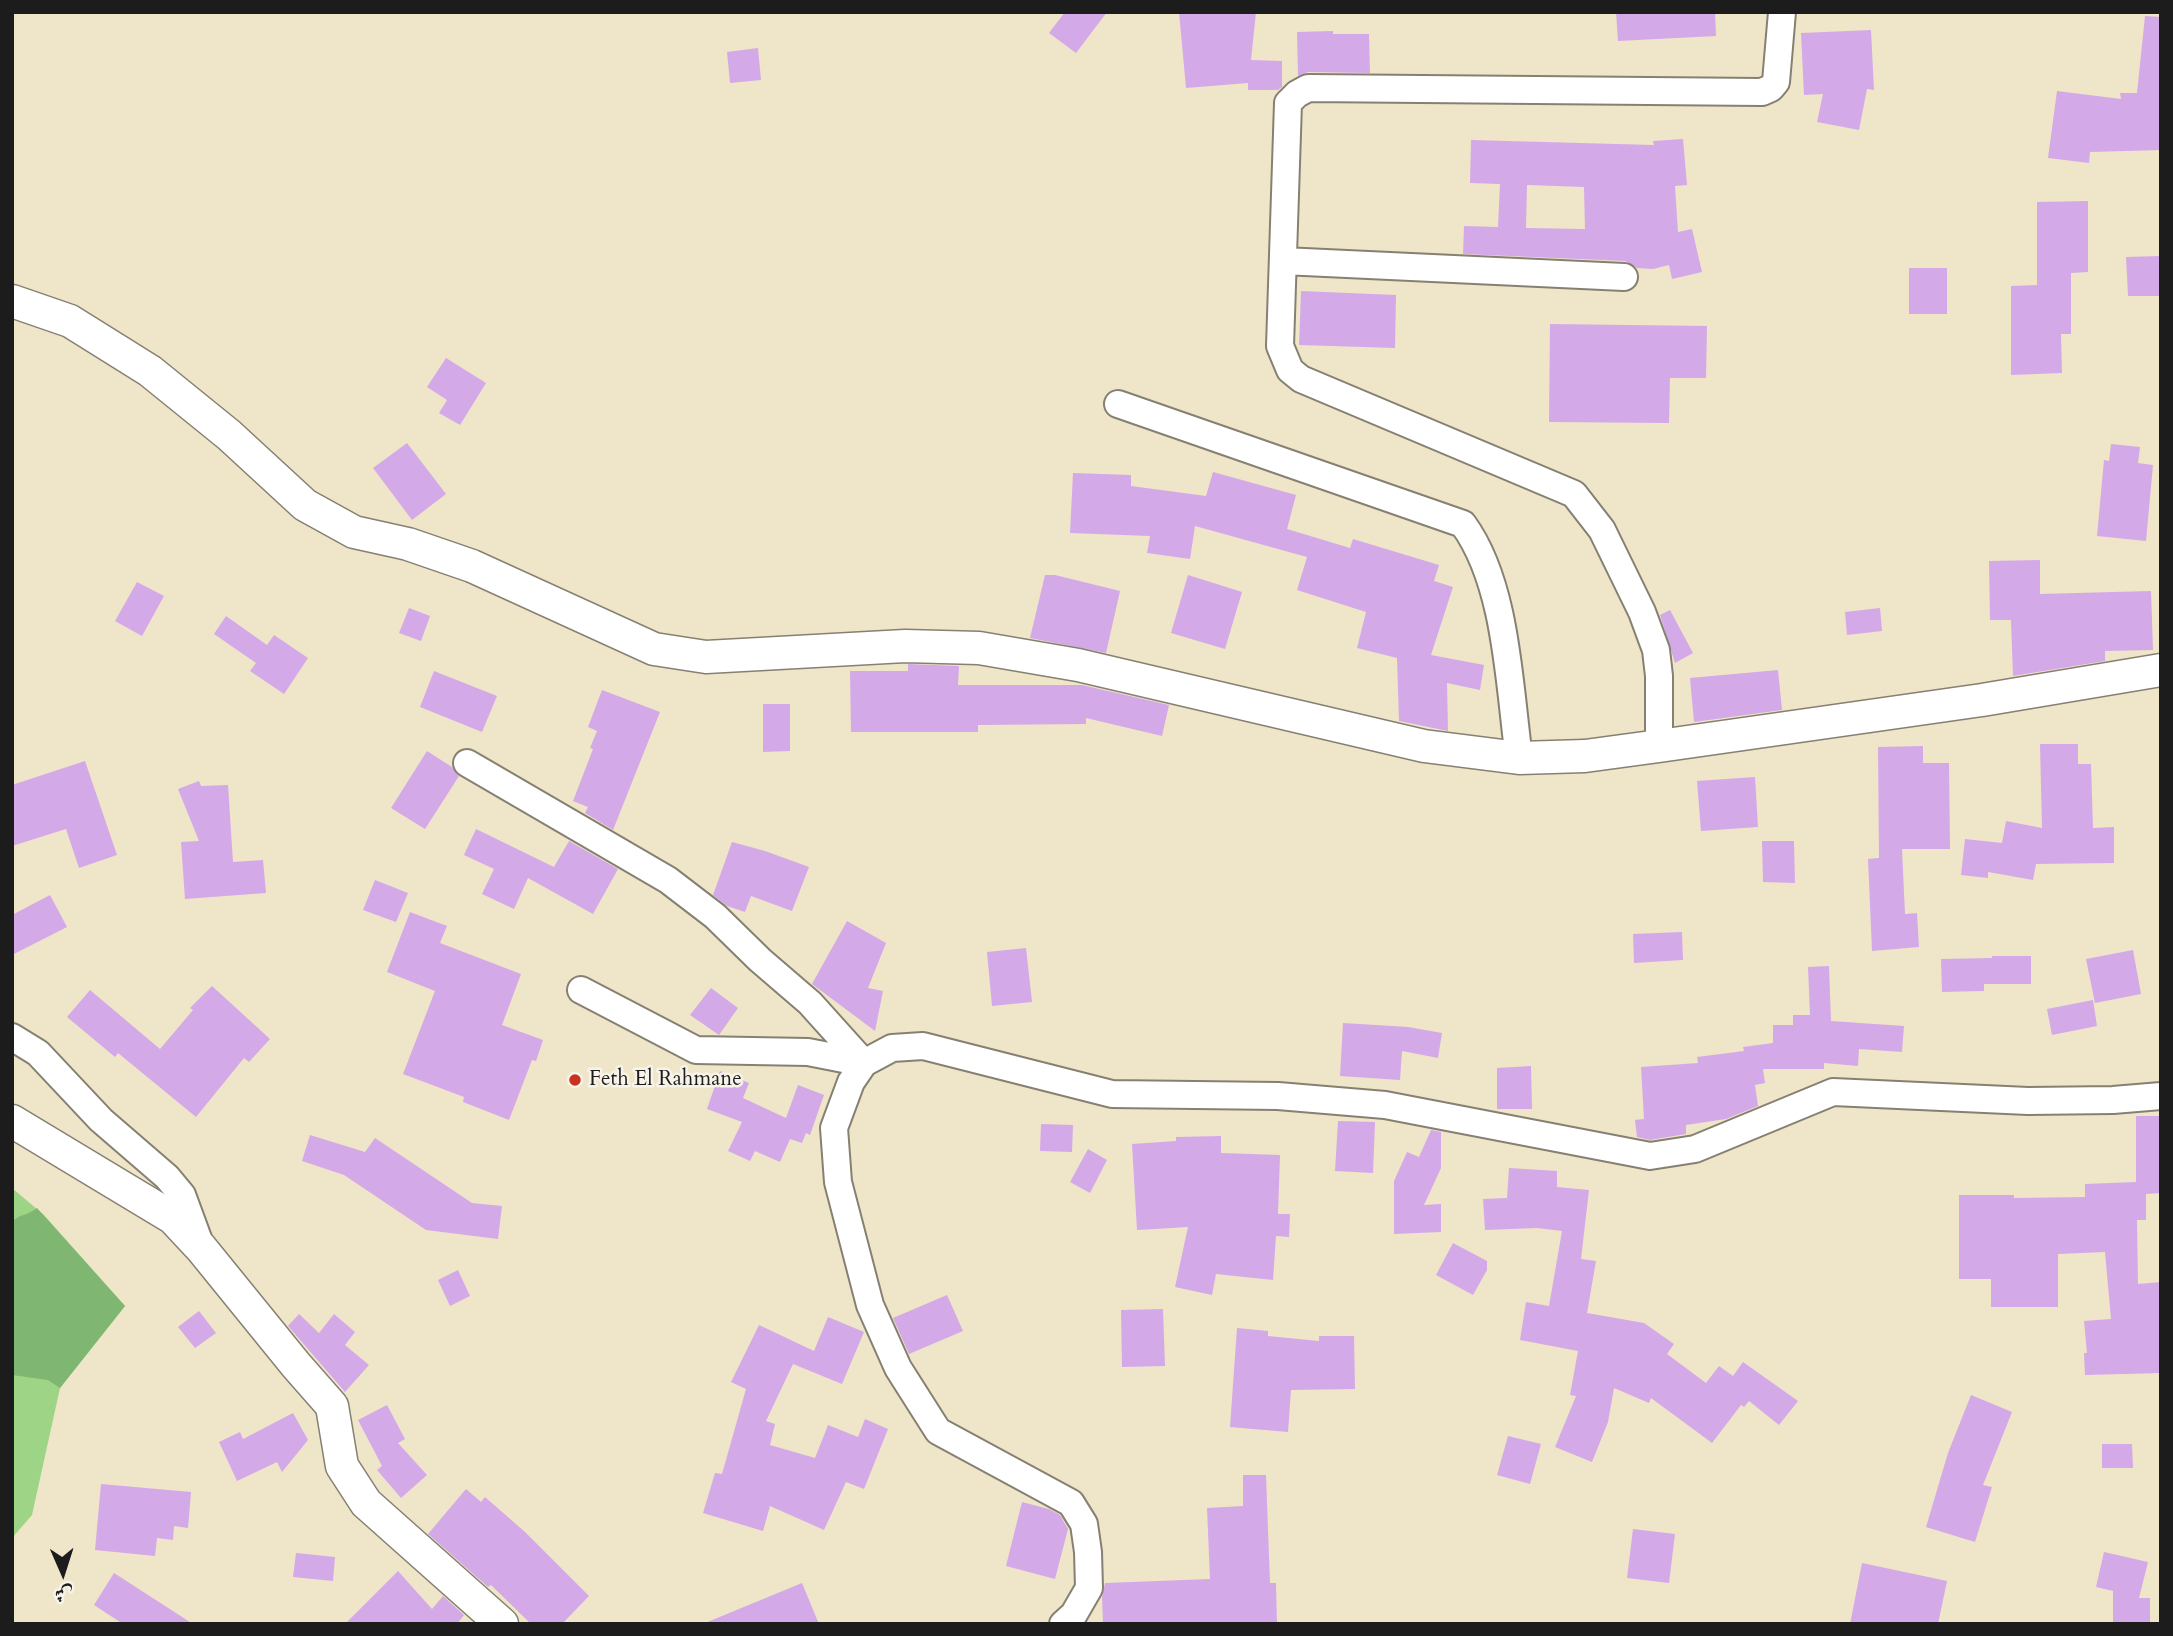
<!DOCTYPE html>
<html>
<head>
<meta charset="utf-8">
<style>
  body { margin:0 }
  #map { position:relative; width:2173px; height:1636px; overflow:hidden; background:#efe5c9; font-family:Cardo,Amiri,serif }
  canvas { display:block }
  .frame { position:absolute; inset:0; border:14px solid #1c1c1c; pointer-events:none }
  .north { position:absolute; left:28px; top:1538px; width:70px; height:70px; -webkit-text-stroke:5px #f7f3e8; paint-order:stroke; rotate:177deg; font-size:19px; font-weight:700; line-height:28px; text-align:center; color:#1c1c1c }
  .north::after { content:''; display:block; margin:auto; width:24px; height:32px; background:#1c1c1c; clip-path:polygon(50% 0,100% 100%,50% 72%,0 100%) }
</style>
</head>
<body>
<div id="map">
<canvas width="2173" height="1636"></canvas>
<div class="frame"></div>
<div class="north">ش</div>
</div>
<script>
const c = document.querySelector('canvas').getContext('2d');
c.lineJoin = 'round';
function paint(path, color) {
  c.fillStyle = color;
  c.fill(path, 'evenodd');
}
function trace(path, color, width, dash) {
  c.strokeStyle = color;
  c.lineWidth = width;
  c.lineCap = dash ? 'butt' : 'round';
  c.setLineDash(dash || []);
  c.stroke(path);
}
function write(font, color, halo, rows, align = 'center') {
  c.font = font + ' Cardo,serif';
  c.lineWidth = 5;
  c.setLineDash([]);
  c.textBaseline = 'middle';
  c.strokeStyle = halo;
  c.fillStyle = color;
  for (const [text, x, y, turn = 0] of rows) {
    c.save();
    c.translate(x, y);
    c.rotate((+turn || 0) * Math.PI / 180);
    c.textAlign = isNaN(turn) ? turn : align;
    if (halo) c.strokeText(text, 0, 0);
    c.fillText(text, 0, 0);
    c.restore();
  }
}
paint(new Path2D(`
  M12,1188L44,1215L125,1306L60,1388L32,1515L12,1538Z`), '#9ed485');
paint(new Path2D(`
  M37,1208L125,1306L60,1388L48,1380L12,1375V1222C19,1214 29,1215 37,1208Z`), '#7eb672');
paint(new Path2D(`
  M1065,12H1107L1076,53L1049,33Z
  M1179,12H1256L1251,60L1282,61V87L1278,90H1248V83L1186,88Z
  M1616,12H1715L1716,36L1618,41Z
  M2145,16L2161,17V150L2090,152L2089,163L2048,158L2057,91L2121,99L2120,93H2137Z
  M1871,30L1874,90L1867,89L1859,130L1817,122L1823,94L1804,95L1801,33Z
  M1333,31V34H1369L1370,73L1308,72L1298,76L1297,32Z
  M758,48L761,80L730,83L727,52Z
  M1683,139L1687,185L1675,186L1678,232L1692,229L1702,272L1672,279L1669,265L1653,269L1637,268L1625,261L1463,254L1464,226L1498,227L1500,184L1470,183L1471,140L1654,145L1653,141ZM1527,185L1584,187L1585,229L1526,228Z
  M2088,201V272L2071,273V334H2061L2062,373L2011,375V286L2037,285V202Z
  M2161,256V296H2128L2126,257Z
  M1909,268H1947V314H1909Z
  M1301,291L1396,295L1395,348L1299,345Z
  M1550,324L1707,326L1706,378H1670L1669,423L1549,422Z
  M446,358L486,383L460,425L439,413L447,400L427,387Z
  M407,443L446,494L412,520L373,468Z
  M2111,444L2140,447L2138,463L2153,465L2146,541L2097,536L2104,460L2109,461Z
  M1213,472L1296,495L1287,529L1350,548L1353,539L1439,565L1434,581L1453,587L1431,655L1484,665L1480,690L1447,683L1448,731L1399,721L1397,658L1357,648L1366,612L1297,590L1307,557L1195,526L1190,559L1147,553L1150,536L1070,533L1073,473L1131,475V486L1206,496Z
  M2040,560V594L2151,591L2153,650L2105,651V661L2013,676L2011,620H1990L1989,561Z
  M1045,575H1055L1120,591L1106,653L1030,638Z
  M1188,575L1242,592L1225,649L1171,633Z
  M137,582L164,596L142,636L115,621Z
  M409,608L430,616L421,641L399,633Z
  M1880,608L1882,631L1847,635L1845,612Z
  M1670,610L1693,653L1675,663L1660,615Z
  M226,616L267,645L274,635L308,658L284,694L250,671L256,663L214,634Z
  M908,664L959,666L958,685H1082L1169,705L1162,736L1086,718V724L978,725V732H851L850,671H908Z
  M1778,670L1782,710L1694,722L1690,678Z
  M434,671L497,696L482,732L420,707Z
  M602,690L660,712L613,830L585,813L588,807L573,801L593,749L590,748L597,731L588,727Z
  M763,704H790V751L763,752Z
  M2040,744H2078V764H2091L2093,828L2114,827V863L2036,864L2033,880L1988,872V878L1961,875L1965,839L2002,843L2006,821L2042,828Z
  M1923,746V763H1949L1950,849H1902L1905,914L1917,913L1919,947L1872,951L1868,859L1879,858L1878,747Z
  M427,751L452,767L459,776L425,829L391,808Z
  M85,761L117,855L79,868L66,829L12,846V785Z
  M1755,777L1758,827L1701,831L1697,781Z
  M199,781L201,786L228,785L233,862L263,860L266,893L185,899L181,842L199,841L178,789Z
  M476,829L554,867L569,841L618,869L593,914L528,878L514,909L482,894L494,869L464,855Z
  M1762,841H1794L1795,883L1763,882Z
  M732,842L765,851L809,867L792,911L751,896L745,912L727,906L713,895Z
  M375,880L408,893L396,922L363,910Z
  M50,895L67,927L12,955V915Z
  M410,912L447,926L440,943L521,974L502,1025L543,1040L536,1061L532,1060L509,1120L463,1102L464,1097L403,1074L435,991L387,972Z
  M847,921L886,943L868,988L883,991L875,1031L812,984Z
  M1682,932L1683,960L1634,963L1633,934Z
  M1026,948L1032,1002L992,1006L987,952Z
  M2133,950L2141,994L2095,1003L2086,959Z
  M1992,956H2031V984H1984V991L1942,992L1941,959L1992,958Z
  M1829,966L1831,1021L1904,1026L1902,1052L1859,1049L1858,1066L1824,1063V1069H1763L1765,1083L1755,1085L1758,1106L1726,1119L1686,1125V1134L1650,1140L1637,1137L1635,1120L1644,1119L1641,1067L1698,1063L1697,1057L1744,1051L1743,1047L1773,1043V1025H1793V1015H1810L1808,967Z
  M212,986L270,1039L249,1062L244,1058L196,1117L118,1053L115,1057L67,1017L90,990L160,1049L193,1010L190,1008Z
  M711,988L738,1008L719,1035L690,1015Z
  M2093,1000L2097,1026L2052,1035L2047,1009Z
  M1343,1023L1408,1027L1442,1033L1438,1058L1402,1051L1400,1080L1340,1076Z
  M1531,1066L1532,1109H1497V1068Z
  M720,1071L749,1083L743,1098L786,1118L798,1085L824,1095L810,1135L806,1133L802,1143L790,1139L780,1162L755,1151L750,1161L728,1151L742,1122L707,1109Z
  M2136,1116H2161V1193L2146,1194V1220H2137L2138,1284L2161,1282V1373L2085,1375L2084,1353H2087L2084,1321L2111,1319L2105,1252L2058,1254V1307H1991V1279H1959V1195H2014V1198L2085,1197V1184L2136,1182Z
  M1338,1121L1375,1122L1373,1173L1335,1171Z
  M1041,1124L1073,1125L1072,1152L1040,1151Z
  M1431,1130L1441,1132V1168L1424,1205L1441,1204V1232L1394,1234V1181L1407,1152L1419,1157Z
  M310,1135L365,1152L375,1138L472,1203L502,1206L498,1239L426,1230L344,1175L302,1161Z
  M1221,1136V1153L1280,1155L1278,1214H1290L1289,1237L1276,1236L1273,1280L1216,1274L1212,1295L1175,1287L1188,1227L1137,1230L1132,1144L1176,1141V1137Z
  M1088,1149L1107,1160L1090,1193L1070,1182Z
  M1509,1168L1557,1171V1187L1589,1190L1581,1259L1596,1261L1587,1313L1644,1323L1674,1344L1667,1354L1706,1383L1719,1366L1733,1376L1743,1362L1798,1401L1779,1425L1749,1401L1744,1407L1741,1405L1712,1443L1651,1398L1649,1403L1614,1388L1608,1422L1592,1462L1555,1447L1576,1396L1570,1395L1578,1351L1520,1340L1526,1302L1549,1306L1562,1231L1537,1228L1485,1230L1483,1199L1507,1198Z
  M1453,1243L1487,1261V1270L1473,1295L1436,1275Z
  M458,1270L470,1296L450,1306L438,1280Z
  M947,1295L963,1331L909,1354L893,1318Z
  M1163,1309L1165,1366L1122,1367L1121,1310Z
  M199,1311L216,1333L195,1348L178,1327Z
  M299,1314L319,1333L334,1314L355,1332L345,1345L369,1365L345,1392L288,1326Z
  M828,1317L864,1332L842,1384L793,1364L766,1421L775,1424L770,1445L815,1458L828,1425L858,1437L865,1419L888,1429L864,1489L846,1482L824,1530L770,1506L763,1531L703,1513L715,1473L722,1474L746,1389L731,1382L759,1325L814,1351Z
  M1237,1328L1268,1331V1336L1319,1341V1336H1354L1355,1389L1291,1390L1288,1432L1230,1427Z
  M1971,1395L2012,1412L1983,1485L1992,1487L1975,1542L1926,1527L1948,1453Z
  M387,1405L405,1439L398,1443L427,1475L401,1498L377,1470L382,1466L358,1420Z
  M293,1413L308,1440L282,1472L277,1462L237,1481L219,1442L240,1432L243,1439Z
  M1508,1436L1541,1444L1530,1484L1497,1475Z
  M2102,1444H2132L2133,1468H2102Z
  M1243,1475H1266L1270,1583H1276L1277,1624H1103L1102,1597L1105,1583L1210,1579L1207,1508L1243,1506Z
  M101,1484L191,1492L188,1528L174,1526L173,1540L157,1538L155,1556L95,1550Z
  M466,1489L481,1502L485,1497L525,1532L589,1596L562,1624H531L491,1585L488,1587L428,1534Z
  M1022,1502L1049,1509L1060,1515L1068,1529L1055,1579L1006,1566Z
  M1633,1529L1675,1534L1669,1583L1627,1578Z
  M2104,1552L2148,1562L2139,1598H2150V1624H2113V1591L2096,1587Z
  M296,1553L335,1557L333,1581L293,1577Z
  M1862,1563L1947,1581L1938,1624H1850Z
  M398,1571L432,1609L443,1596L464,1615L457,1624H345Z
  M114,1573L193,1624H123L94,1605Z
  M802,1583L819,1624H705V1623Z`), '#d4a9e8');
const minor = new Path2D(`
  M1283,261L1624,277
  M1118,404L1463,524C1507,584 1509,685 1519,758
  M1659,746V676L1656,650L1642,612L1602,530L1574,494L1301,379L1290,370L1280,346L1288,103L1297,94L1308,88L1762,92L1771,88L1776,82L1782,12
  M467,763L668,880L715,916L760,960L810,1003L864,1063
  M581,990L696,1050L808,1052L864,1063
  M12,1037L38,1053L101,1120L167,1177L182,1195L200,1244
  M1063,1624L1074,1614L1089,1588L1088,1552L1084,1524L1071,1503L938,1431L898,1368L870,1305L838,1182L834,1128L851,1082L864,1063L892,1048L923,1046L1112,1094L1278,1096L1385,1105L1650,1156L1695,1149L1833,1092L2028,1101L2113,1100L2161,1096`);
const tertiary = new Path2D(`
  M12,301L70,321L150,371L229,435L305,505L354,532L408,544L472,566L654,649L706,657L905,646L979,648L1078,665L1424,746L1519,758L1585,756L1659,746L1982,700L2161,670
  M12,1121L173,1218L201,1248L296,1365L332,1406L342,1466L366,1503L502,1624`);
trace(minor, '#868072', 30);
trace(tertiary, '#868072', 35);
trace(minor, '#fff', 26);
trace(tertiary, '#fff', 32);
for (const [x, y, r, color] of [
  [575,1080,7,"#c8321e"]
]) {
  const dot = new Path2D();
  dot.arc(x, y, r, 0, 2 * Math.PI);
  c.fillStyle = color;
  c.fill(dot);
  trace(dot, '#f7f3e8', 2.5);
}
write('21px', '#1c1c1c', '#f7f3e8', [
  ["Feth El Rahmane",589,1080]
], 'left');
</script>
</body>
</html>
